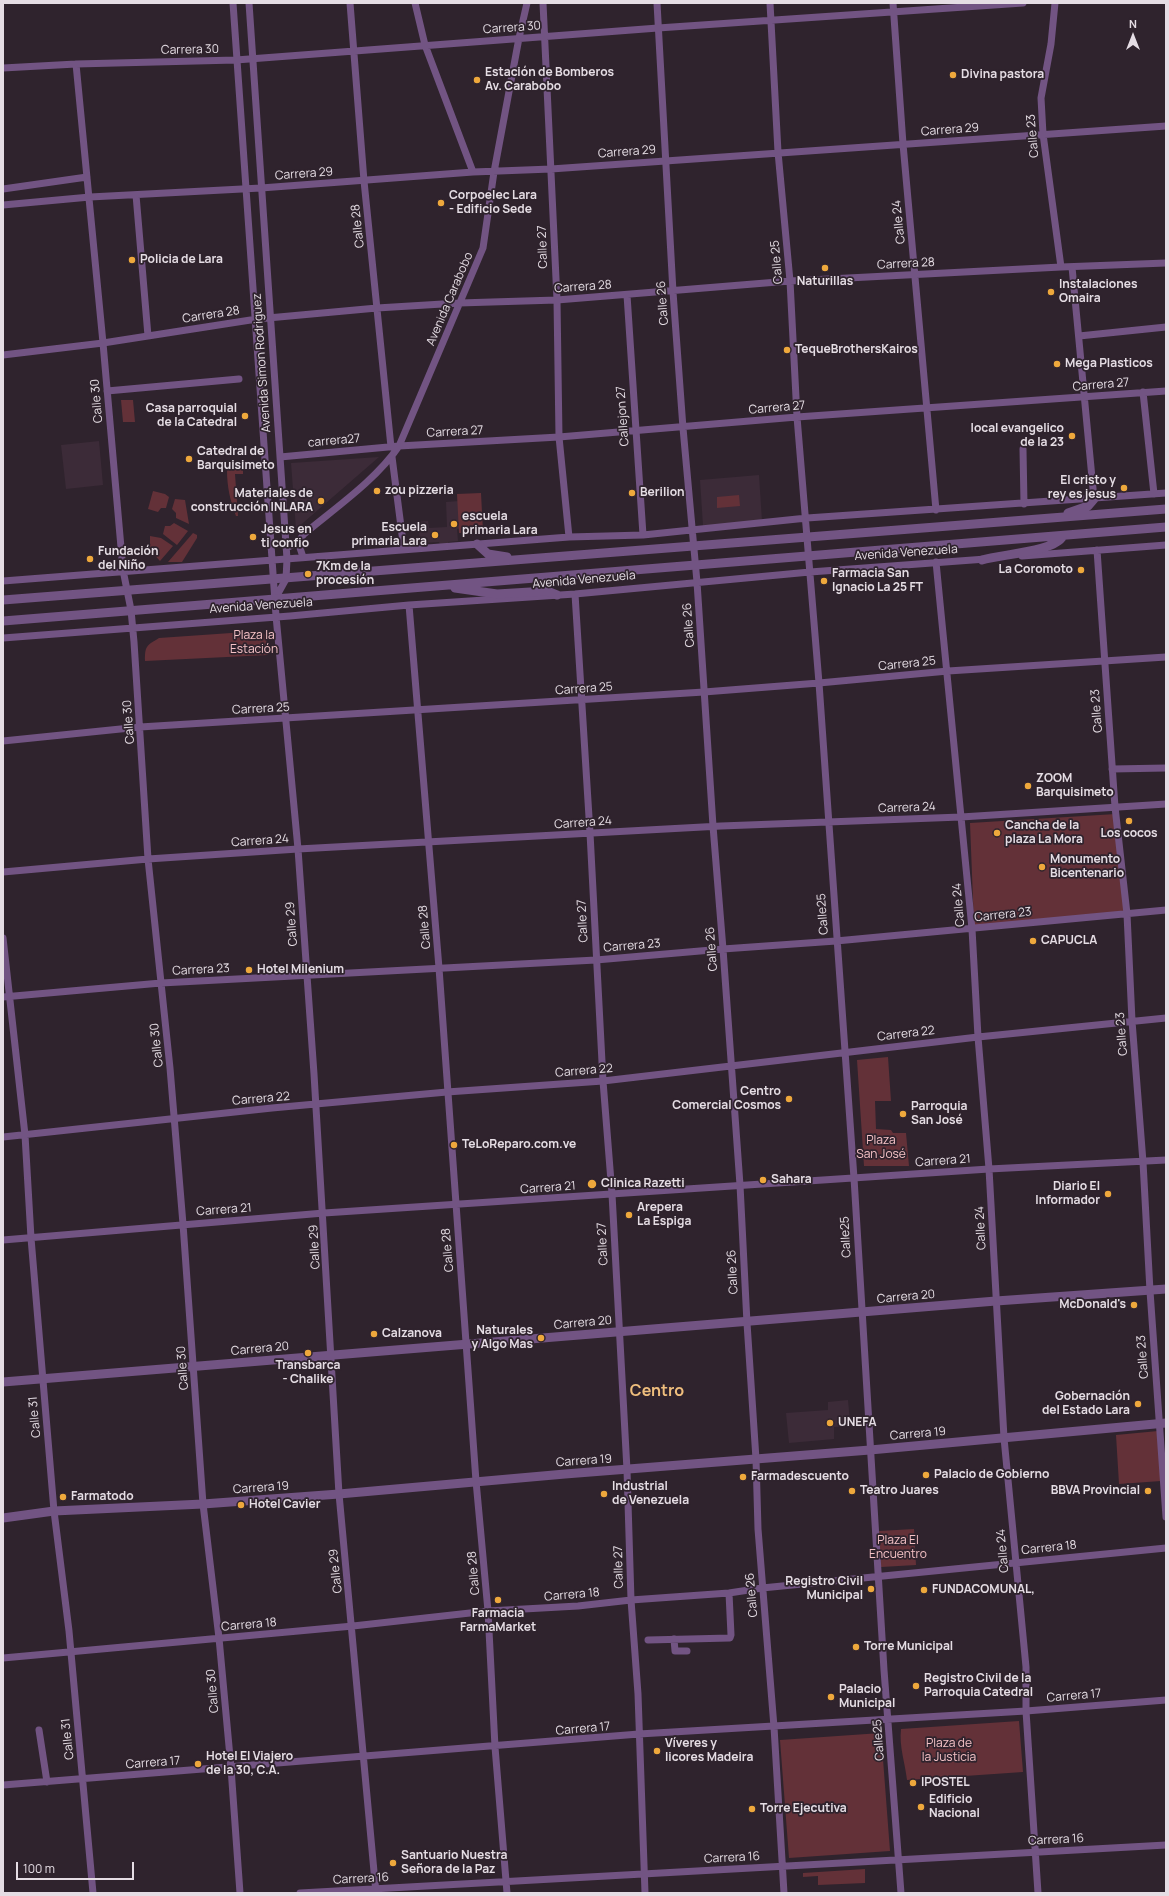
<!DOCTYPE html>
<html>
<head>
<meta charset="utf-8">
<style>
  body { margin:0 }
  #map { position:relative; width:1169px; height:1896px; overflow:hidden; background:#2f232d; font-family:Manrope,sans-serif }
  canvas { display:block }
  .frame { position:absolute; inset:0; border:4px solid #e5dde4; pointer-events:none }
  .north { position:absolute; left:1113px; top:16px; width:40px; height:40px; -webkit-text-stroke:3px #2f232d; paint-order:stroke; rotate:0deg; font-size:11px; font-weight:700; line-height:16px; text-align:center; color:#e5dde4 }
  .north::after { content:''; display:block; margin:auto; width:14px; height:18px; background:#e5dde4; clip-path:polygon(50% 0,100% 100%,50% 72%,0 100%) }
  .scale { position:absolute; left:16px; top:1862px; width:118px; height:18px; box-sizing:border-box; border:2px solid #e5dde4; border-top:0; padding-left:5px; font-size:12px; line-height:14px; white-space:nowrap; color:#e5dde4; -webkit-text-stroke:3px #2f232d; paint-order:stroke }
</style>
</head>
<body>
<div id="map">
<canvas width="1169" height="1896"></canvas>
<div class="frame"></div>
<div class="north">N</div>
<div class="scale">100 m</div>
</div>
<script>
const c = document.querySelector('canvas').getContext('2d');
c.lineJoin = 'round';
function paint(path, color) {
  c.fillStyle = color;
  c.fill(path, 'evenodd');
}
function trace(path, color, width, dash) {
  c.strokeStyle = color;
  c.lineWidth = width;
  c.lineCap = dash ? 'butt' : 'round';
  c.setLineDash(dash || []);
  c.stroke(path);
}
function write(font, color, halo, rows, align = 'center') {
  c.font = font + ' Manrope,sans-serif';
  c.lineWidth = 3.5;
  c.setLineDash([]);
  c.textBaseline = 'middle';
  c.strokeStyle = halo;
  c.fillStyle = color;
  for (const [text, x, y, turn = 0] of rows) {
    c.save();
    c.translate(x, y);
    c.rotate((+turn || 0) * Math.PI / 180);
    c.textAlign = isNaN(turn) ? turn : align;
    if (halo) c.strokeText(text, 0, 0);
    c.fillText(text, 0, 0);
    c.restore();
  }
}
paint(new Path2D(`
  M99,441L103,485L66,489L61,445Z
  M379,457L296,529L291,463Z
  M759,475L762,521L703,526L700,480Z
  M459,501L461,528L457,529L458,541L448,542V545H440L439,542L420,543L419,530H416L415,522L428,521L429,528L447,527L446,502Z
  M848,1400L850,1422L847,1426L834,1427V1439L789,1443L786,1413L828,1410V1402Z`), '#3c2b38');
paint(new Path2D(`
  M121,400H133L135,422H123Z
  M227,470H243V474H235L238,516H236C230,500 227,487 227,470Z
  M153,491L165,494L169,497L166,508H161L158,512L148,509Z
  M481,493L483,532L459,533L457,494Z
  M739,495L740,506L717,508V497Z
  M175,499L185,500L189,524L176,518V513L172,509Z
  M174,523L188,531L177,545L163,534L165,526H170Z
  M193,533L197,535V538L182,562H168Z
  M150,536L161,538L173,546L160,561L150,550Z
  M260,631L266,635L268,655L145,661C145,646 146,646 159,638Z
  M1116,814L1124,914L974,926L970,823Z
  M888,1057L891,1101H875L876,1129L891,1130L893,1133H906L909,1166H864L857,1060Z
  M1158,1431L1161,1481L1119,1484L1116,1435Z
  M914,1529L916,1565L881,1567L879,1531Z
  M1019,1721L1023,1772L907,1780C905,1762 899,1747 901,1729Z
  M881,1733L890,1851L789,1858L780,1740Z
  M865,1869V1883L818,1885V1876L803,1877V1873Z`), '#633138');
trace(new Path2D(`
  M233,3L276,616L298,849L314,1074L339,1494L376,1893
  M249,3L287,559L286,579L275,599
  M350,3L364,181L391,447
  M415,3L425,45L473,172
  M543,3L557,300L559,437L569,537
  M657,3L673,292L683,428L697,582L713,826L723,949L740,1185L747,1323L756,1459L758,1529L774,1727L784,1893
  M770,3L778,152L790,281L797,417L819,683L854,1178L884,1670L901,1893
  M893,3L903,144L936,510
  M1055,3L1051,44L1041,98L1043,134L1061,267
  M76,64L103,343L123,570L131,610L134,642L148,859L170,1068L183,1224L203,1504L219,1638L231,1768L240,1893
  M3,68L76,64L236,60L658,28L1023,3
  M3,189L87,177
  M136,195L148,336
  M3,205L90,197L261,188L473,172L551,169L1166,126
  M1072,267L1094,499
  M627,295L643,535
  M1079,336L1166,327
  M3,355L103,343L257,319L377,308L459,303L557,300L790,281L1061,267L1166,263
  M107,391L239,379
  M1143,392L1154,494
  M1023,449L1024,504
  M280,457L399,446L559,437L797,417L1166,391
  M392,457L404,550
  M298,542L303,557
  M286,548L298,542L304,534C335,508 376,480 399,446L483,248L494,172L519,38L527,3
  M1097,550L1115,807L1127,914L1132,1021L1143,1162L1150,1291L1166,1517
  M1022,556L1166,545
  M936,562L972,929L978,1037L989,1169L1004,1438L1026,1667V1711L1038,1893
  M3,581L569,537L643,535L807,518L1166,493
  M575,594L590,833L603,1081L612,1194L627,1470L631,1600L638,1694L645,1893
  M409,605L439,968L476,1481L488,1611L495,1747L507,1893
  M3,638L290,616L409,605L575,594L810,572L986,559
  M3,741L140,727L704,692L819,683L948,671L1166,657
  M1112,769L1166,768
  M3,872L148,859L298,849L721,826L961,817L1166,804
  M3,938L25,1135L31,1238L54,1511L69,1631L93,1893
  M3,997L161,983L596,960L723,949L836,941L1166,910
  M3,1137L272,1108L447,1092L603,1081L978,1037L1166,1018
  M3,1240L324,1213L989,1169L1166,1160
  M674,1639L675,1651H687
  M648,1640L730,1638L731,1635L729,1593
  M3,1658L353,1626L488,1611L578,1606L631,1600L729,1593L762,1588L1166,1548
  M39,1730L47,1782
  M3,1785L639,1734L1026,1711L1166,1700
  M300,1893L1166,1845`), '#725483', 7);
trace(new Path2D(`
  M1068,513L1088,506L1094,499
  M477,544L488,554L507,557
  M982,560C1002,554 1054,552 1063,536
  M455,588L497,594L547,591L557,595
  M3,600L1166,509
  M3,621L1166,527
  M3,1382L996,1301L1166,1289
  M3,1518L54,1511L203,1504L339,1494L565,1474L870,1450L1166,1423`), '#725483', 9);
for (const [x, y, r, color] of [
  [953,75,4,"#eea83c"],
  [477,80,4,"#eea83c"],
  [441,203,4,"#eea83c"],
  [132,260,4,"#eea83c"],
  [825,268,4,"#eea83c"],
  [1051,292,4,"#eea83c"],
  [787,350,4,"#eea83c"],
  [1057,364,4,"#eea83c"],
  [245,416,4,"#eea83c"],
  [1072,436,4,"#eea83c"],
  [189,459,4,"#eea83c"],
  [1124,488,4,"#eea83c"],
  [377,491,4,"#eea83c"],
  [632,493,4,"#eea83c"],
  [321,501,4,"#eea83c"],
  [454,524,4,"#eea83c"],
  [435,535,4,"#eea83c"],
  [253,537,4,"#eea83c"],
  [90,559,4,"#eea83c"],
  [1081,570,4,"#eea83c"],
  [308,574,4,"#eea83c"],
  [824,581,4,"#eea83c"],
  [1028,786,4,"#eea83c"],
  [1129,821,4,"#eea83c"],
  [997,833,4,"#eea83c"],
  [1042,867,4,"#eea83c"],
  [1033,941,4,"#eea83c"],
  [249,970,4,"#eea83c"],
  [789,1099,4,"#eea83c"],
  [903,1114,4,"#eea83c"],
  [454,1145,4,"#eea83c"],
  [763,1180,4,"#eea83c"],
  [592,1184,5,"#eea83c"],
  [1108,1194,4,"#eea83c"],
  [629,1215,4,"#eea83c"],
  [1134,1305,4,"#eea83c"],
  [374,1334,4,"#eea83c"],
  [541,1338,4,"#eea83c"],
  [308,1353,4,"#eea83c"],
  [1138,1404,4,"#eea83c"],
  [830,1423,4,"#eea83c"],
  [926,1475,4,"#eea83c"],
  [743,1477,4,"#eea83c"],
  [852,1491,4,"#eea83c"],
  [1148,1491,4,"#eea83c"],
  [604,1494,4,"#eea83c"],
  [63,1497,4,"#eea83c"],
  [241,1505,4,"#eea83c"],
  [871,1589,4,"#eea83c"],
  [924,1590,4,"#eea83c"],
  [498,1600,4,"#eea83c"],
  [856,1647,4,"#eea83c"],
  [916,1686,4,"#eea83c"],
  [831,1697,4,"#eea83c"],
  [657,1751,4,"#eea83c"],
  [198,1764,4,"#eea83c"],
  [913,1783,4,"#eea83c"],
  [921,1807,4,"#eea83c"],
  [752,1809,4,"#eea83c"],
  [393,1863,4,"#eea83c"]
]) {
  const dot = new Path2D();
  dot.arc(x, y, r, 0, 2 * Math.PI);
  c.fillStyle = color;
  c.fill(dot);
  trace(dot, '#2f232d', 1.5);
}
write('12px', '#e5dde4', '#2f232d', [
  ["Carrera 30",512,28,-4],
  ["Carrera 30",190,50,-1],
  ["Carrera 29",950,130,-4],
  ["Calle 23",1033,136,-95],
  ["Carrera 29",627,152,-4],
  ["Carrera 29",304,174,-4],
  ["Calle 24",899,222,-96],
  ["Calle 28",358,226,-96],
  ["Calle 27",543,247,-92],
  ["Calle 25",777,262,-95],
  ["Carrera 28",906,264,-3],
  ["Carrera 28",583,287,-4],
  ["Avenida Carabobo",450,299,-67],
  ["Calle 26",663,303,-94],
  ["Carrera 28",211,315,-9],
  ["Avenida Simon Rodriguez",262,363,-94],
  ["Carrera 27",1101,385,-5],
  ["Calle 30",97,401,-95],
  ["Carrera 27",777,408,-5],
  ["Callejon 27",623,416,-94],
  ["Carrera 27",455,432,-3],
  ["carrera27",334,441,-5],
  ["Avenida Venezuela",906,553,-4],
  ["Avenida Venezuela",584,580,-5],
  ["Avenida Venezuela",261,606,-4],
  ["Calle 26",689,625,-94],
  ["Carrera 25",907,664,-6],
  ["Carrera 25",584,689,-4],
  ["Carrera 25",261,709,-3],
  ["Calle 23",1097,711,-94],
  ["Calle 30",129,722,-94],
  ["Carrera 24",907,808,-2],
  ["Carrera 24",583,823,-4],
  ["Carrera 24",260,841,-4],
  ["Calle 24",959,905,-95],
  ["Calle25",823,914,-94],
  ["Carrera 23",1003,915,-6],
  ["Calle 27",583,921,-93],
  ["Calle 29",292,924,-94],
  ["Calle 28",425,927,-95],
  ["Carrera 23",632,946,-5],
  ["Calle 26",712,949,-94],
  ["Carrera 23",201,970,-3],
  ["Carrera 22",906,1034,-7],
  ["Calle 23",1122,1034,-94],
  ["Calle 30",157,1045,-96],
  ["Carrera 22",584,1071,-5],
  ["Carrera 22",261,1099,-5],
  ["Carrera 21",943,1161,-4],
  ["Carrera 21",548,1188,-4],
  ["Carrera 21",224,1210,-4],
  ["Calle 24",981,1228,-93],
  ["Calle25",846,1237,-93],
  ["Calle 27",603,1244,-93],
  ["Calle 29",315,1247,-93],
  ["Calle 28",448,1250,-95],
  ["Calle 26",733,1272,-93],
  ["Carrera 20",906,1297,-5],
  ["Carrera 20",583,1323,-5],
  ["Carrera 20",260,1349,-5],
  ["Calle 23",1143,1357,-94],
  ["Calle 30",183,1368,-94],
  ["Calle 31",35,1417,-95],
  ["Carrera 19",918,1434,-5],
  ["Carrera 19",584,1461,-4],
  ["Carrera 19",261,1488,-4],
  ["Carrera 18",1049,1548,-6],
  ["Calle 24",1003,1551,-95],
  ["Calle 27",619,1567,-91],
  ["Calle 29",336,1571,-96],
  ["Calle 28",474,1573,-95],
  ["Carrera 18",572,1595,-5],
  ["Calle 26",752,1595,-95],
  ["Carrera 18",249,1625,-5],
  ["Calle 30",213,1691,-95],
  ["Carrera 17",1074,1696,-5],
  ["Carrera 17",583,1729,-5],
  ["Calle 31",68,1739,-96],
  ["Calle25",879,1740,-94],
  ["Carrera 17",153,1763,-4],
  ["Carrera 16",1056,1840,-3],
  ["Carrera 16",732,1858,-3],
  ["Carrera 16",361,1879,-3]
]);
write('bold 12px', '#e5dde4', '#2f232d', [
  ["Estación de Bomberos",485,73],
  ["Av. Carabobo",485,87],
  ["Divina pastora",961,75],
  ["Corpoelec Lara",449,196],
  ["- Edificio Sede",449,210],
  ["Policia de Lara",140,260],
  ["Naturillas",825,282,"center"],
  ["Instalaciones",1059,285],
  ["Omaira",1059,299],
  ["TequeBrothersKairos",795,350],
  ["Mega Plasticos",1065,364],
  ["Casa parroquial",237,409,"right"],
  ["de la Catedral",237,423,"right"],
  ["local evangelico",1064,429,"right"],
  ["de la 23",1064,443,"right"],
  ["Catedral de",197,452],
  ["Barquisimeto",197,466],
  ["El cristo y",1116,481,"right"],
  ["rey es jesus",1116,495,"right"],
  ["zou pizzeria",385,491],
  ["Berilion",640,493],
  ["Materiales de",313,494,"right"],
  ["construcción INLARA",313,508,"right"],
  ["escuela",462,517],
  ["primaria Lara",462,531],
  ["Escuela",427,528,"right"],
  ["primaria Lara",427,542,"right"],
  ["Jesus en",261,530],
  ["ti confio",261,544],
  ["Fundación",98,552],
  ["del Niño",98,566],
  ["7Km de la",316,567],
  ["procesión",316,581],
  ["La Coromoto",1073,570,"right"],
  ["Farmacia San",832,574],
  ["Ignacio La 25 FT",832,588],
  ["ZOOM",1036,779],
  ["Barquisimeto",1036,793],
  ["Cancha de la",1005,826],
  ["plaza La Mora",1005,840],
  ["Los cocos",1129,834,"center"],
  ["Monumento",1050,860],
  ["Bicentenario",1050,874],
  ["CAPUCLA",1041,941],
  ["Hotel Milenium",257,970],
  ["Centro",781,1092,"right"],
  ["Comercial Cosmos",781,1106,"right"],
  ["Parroquia",911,1107],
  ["San José",911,1121],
  ["TeLoReparo.com.ve",462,1145],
  ["Sahara",771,1180],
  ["Clinica Razetti",601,1184],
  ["Diario El",1100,1187,"right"],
  ["Informador",1100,1201,"right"],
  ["Arepera",637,1208],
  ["La Espiga",637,1222],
  ["McDonald's",1126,1305,"right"],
  ["Naturales",533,1331,"right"],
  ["y Algo Mas",533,1345,"right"],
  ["Calzanova",382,1334],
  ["Transbarca",308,1366,"center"],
  ["- Chalike",308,1380,"center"],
  ["Gobernación",1130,1397,"right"],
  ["del Estado Lara",1130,1411,"right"],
  ["UNEFA",838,1423],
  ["Palacio de Gobierno",934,1475],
  ["Farmadescuento",751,1477],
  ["Industrial",612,1487],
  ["de Venezuela",612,1501],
  ["Teatro Juares",860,1491],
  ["BBVA Provincial",1140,1491,"right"],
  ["Farmatodo",71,1497],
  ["Hotel Cavier",249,1505],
  ["Registro Civil",863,1582,"right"],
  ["Municipal",863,1596,"right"],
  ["FUNDACOMUNAL,",932,1590],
  ["Farmacia",498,1614,"center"],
  ["FarmaMarket",498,1628,"center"],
  ["Torre Municipal",864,1647],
  ["Registro Civil de la",924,1679],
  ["Parroquia Catedral",924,1693],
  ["Palacio",839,1690],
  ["Municipal",839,1704],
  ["Víveres y",665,1744],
  ["licores Madeira",665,1758],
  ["Hotel El Viajero",206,1757],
  ["de la 30, C.A.",206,1771],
  ["IPOSTEL",921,1783],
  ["Edificio",929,1800],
  ["Nacional",929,1814],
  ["Torre Ejecutiva",760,1809],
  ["Santuario Nuestra",401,1856],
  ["Señora de la Paz",401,1870]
], 'left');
write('12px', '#f4c1c5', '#2f232d', [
  ["Plaza la",254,636],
  ["Estación",254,650],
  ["Plaza",881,1141],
  ["San José",881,1155],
  ["Plaza El",898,1541],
  ["Encuentro",898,1555],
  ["Plaza de",949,1744],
  ["la Justicia",949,1758]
]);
write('bold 16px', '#efbe7d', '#2f232d', [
  ["Centro",657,1392]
]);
</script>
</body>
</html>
